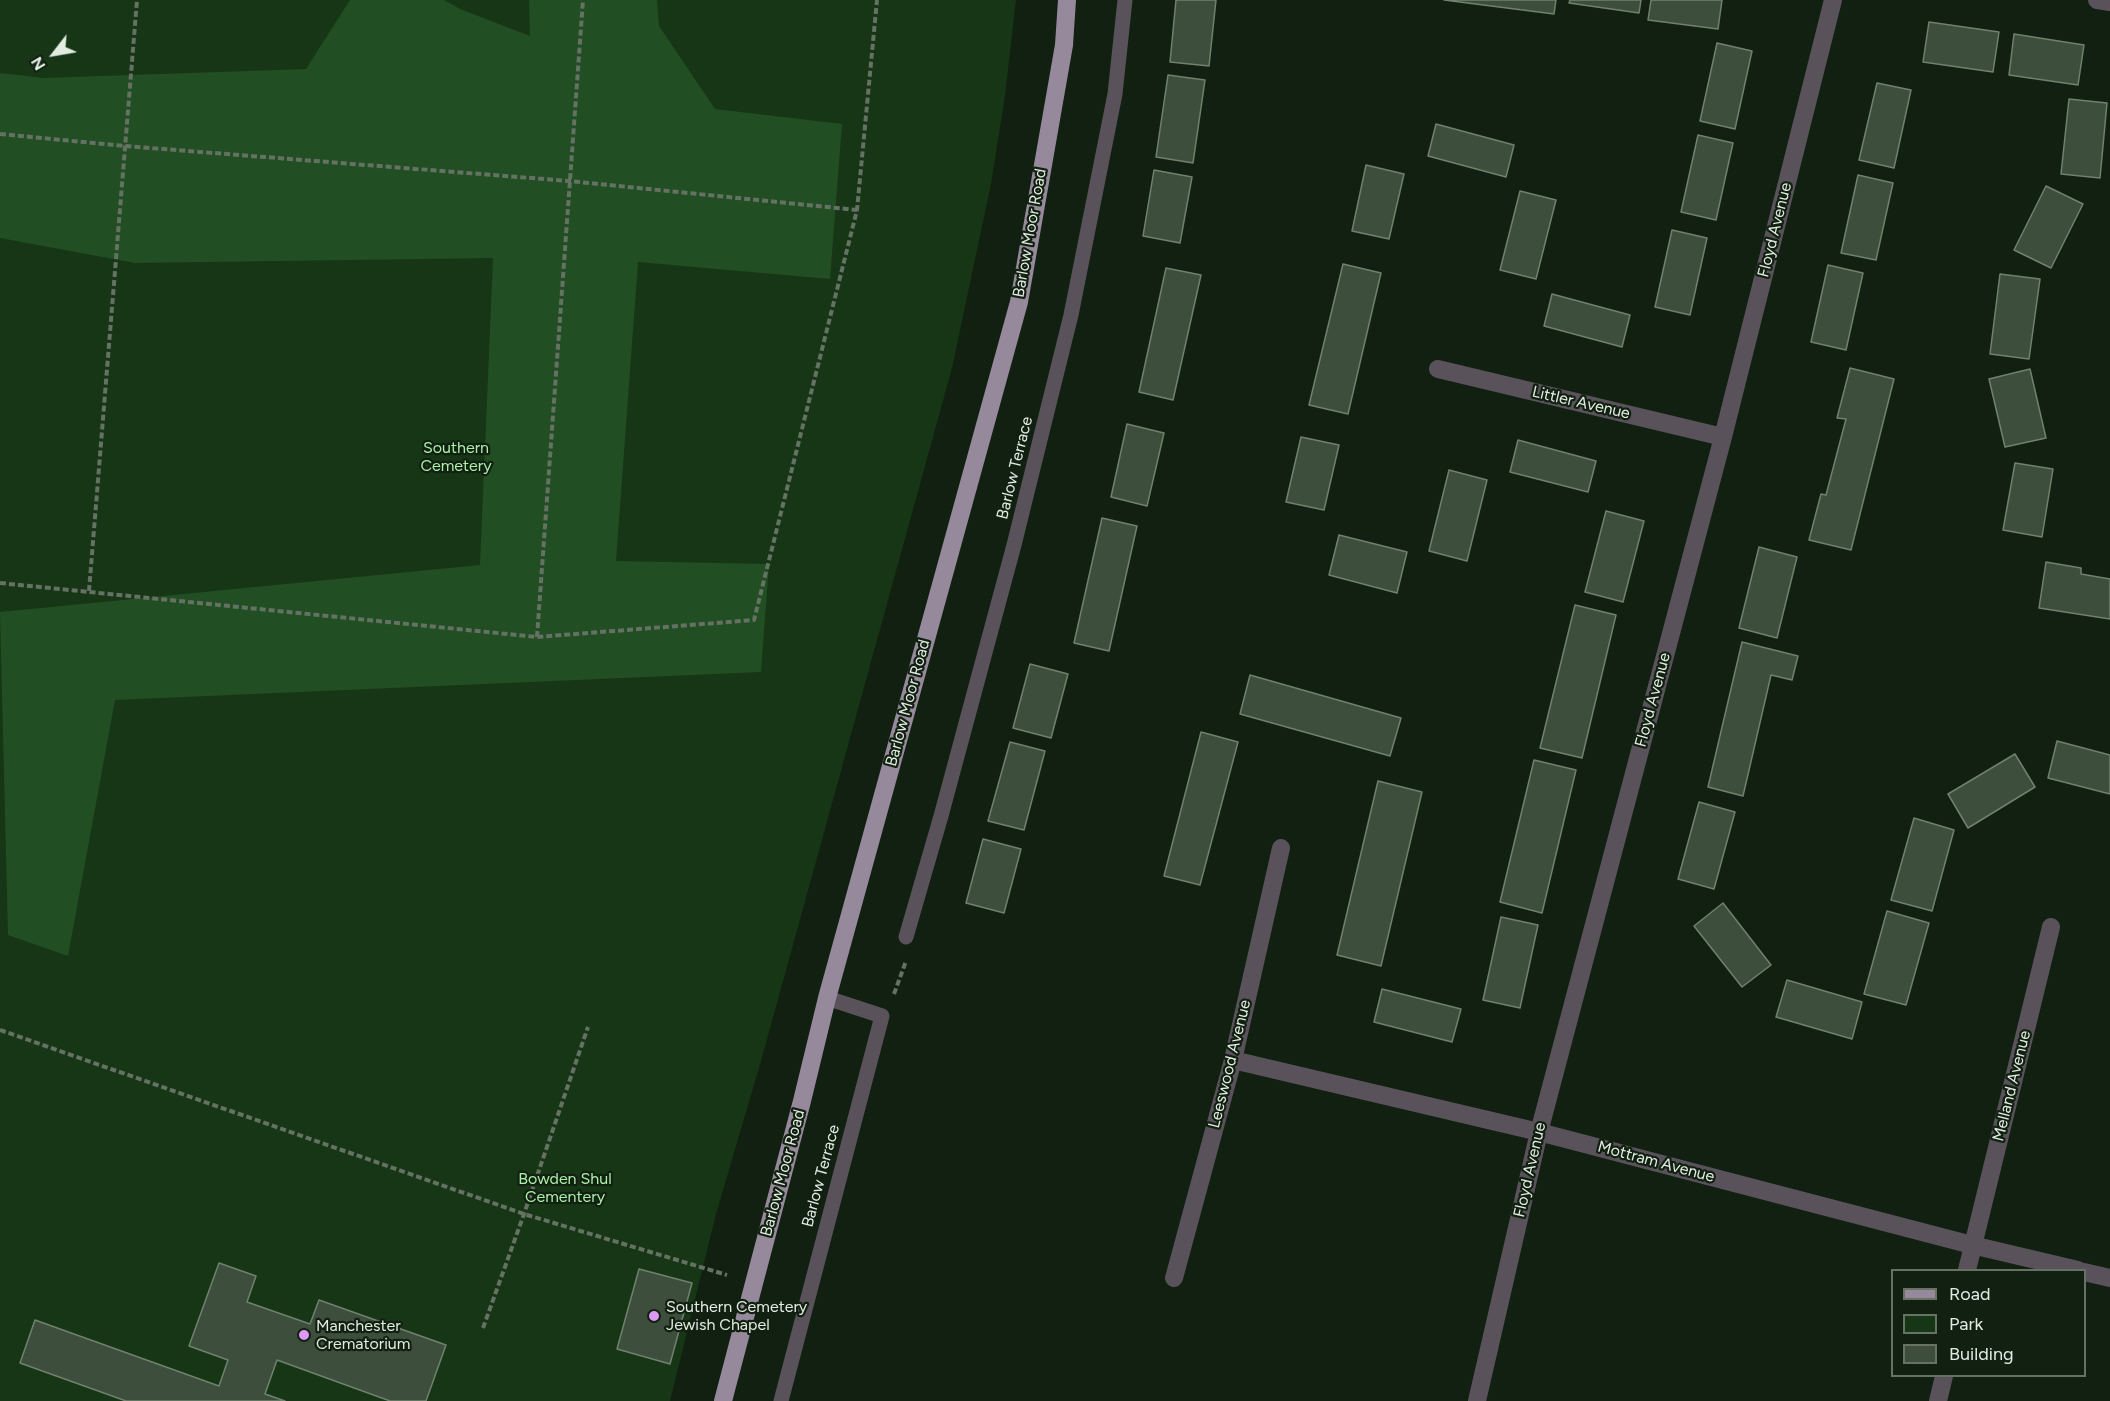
<!DOCTYPE html>
<html>
<head>
<meta charset="utf-8">
<style>
  body { margin:0 }
  #map { position:relative; width:2110px; height:1401px; overflow:hidden; background:#112010; font-family:Figtree,sans-serif }
  canvas { display:block }
  .legend { position:absolute; left:1891px; top:1269px; width:195px; height:108px; box-sizing:border-box; background:#112010; border:2px solid #657264; margin:0; padding:8px 10px; list-style:none; font-size:18px; color:#e2ede2 }
  .legend li { display:flex; align-items:center; gap:12px; height:30px }
  .legend b { width:30px; border:2px solid #657264 }
  .north { position:absolute; left:24px; top:24px; width:60px; height:60px; -webkit-text-stroke:4px #112010; paint-order:stroke; rotate:239deg; font-size:16px; font-weight:700; line-height:24px; text-align:center; color:#e2ede2 }
  .north::after { content:''; display:block; margin:auto; width:21px; height:27px; background:#e2ede2; clip-path:polygon(50% 0,100% 100%,50% 72%,0 100%) }
</style>
</head>
<body>
<div id="map">
<canvas width="2110" height="1401"></canvas>
<ul class="legend">
<li><b style="height:8px;background:#97899c"></b>Road</li>
<li><b style="height:16px;background:#163616"></b>Park</li>
<li><b style="height:16px;background:#3d4e3c"></b>Building</li>
</ul>
<div class="north">N</div>
</div>
<script>
const c = document.querySelector('canvas').getContext('2d');
c.lineJoin = 'round';
function paint(path, color) {
  c.fillStyle = color;
  c.fill(path, 'evenodd');
}
function trace(path, color, width, dash) {
  c.strokeStyle = color;
  c.lineWidth = width;
  c.lineCap = dash ? 'butt' : 'round';
  c.setLineDash(dash || []);
  c.stroke(path);
}
function write(font, color, halo, rows, align = 'center') {
  c.font = font + ' Figtree,sans-serif';
  c.lineWidth = 4.5;
  c.setLineDash([]);
  c.textBaseline = 'middle';
  c.strokeStyle = halo;
  c.fillStyle = color;
  for (const [text, x, y, turn = 0] of rows) {
    c.save();
    c.translate(x, y);
    c.rotate((+turn || 0) * Math.PI / 180);
    c.textAlign = isNaN(turn) ? turn : align;
    if (halo) c.strokeText(text, 0, 0);
    c.fillText(text, 0, 0);
    c.restore();
  }
}
paint(new Path2D(`
  M0,0H1016L1005,96L991,184L952,368L761,1061L716,1214L670,1401H0Z`), '#163616');
paint(new Path2D(`
  M350,0H444L460,9L530,36L529,0H657L659,26L715,109L842,124L830,279L638,262L616,561L769,564L761,672L115,700L68,956L8,935L0,612L480,565L493,258L135,263L0,238V73L43,78L306,69Z`), '#224e23');
const building = new Path2D(`
  M1176,0H1216L1209,66L1170,62Z
  M1444,0H1556L1554,14Z
  M1570,0H1641L1639,13L1569,3Z
  M1651,0H1722L1718,29L1648,20Z
  M1929,22L1999,32L1993,72L1923,62Z
  M2014,34L2084,45L2078,85L2009,75Z
  M1717,43L1752,51L1735,129L1700,121Z
  M1168,75L1205,80L1193,163L1156,157Z
  M1877,83L1911,90L1894,168L1859,160Z
  M2069,99L2107,103L2100,178L2061,174Z
  M1436,124L1514,145L1506,177L1428,156Z
  M1698,135L1733,143L1716,220L1681,212Z
  M1366,165L1404,174L1389,239L1352,231Z
  M1154,170L1192,177L1180,243L1143,236Z
  M1858,175L1893,183L1876,260L1841,253Z
  M2046,186L2083,204L2051,268L2014,250Z
  M1520,191L1556,200L1536,279L1500,270Z
  M1672,230L1707,238L1690,315L1655,307Z
  M1343,264L1381,273L1348,414L1309,405Z
  M1828,265L1863,273L1846,350L1811,342Z
  M1166,268L1201,275L1173,400L1139,392Z
  M2000,274L2040,279L2029,359L1990,354Z
  M1552,294L1630,315L1622,347L1544,326Z
  M1850,368L1894,379L1851,550L1809,540L1821,494L1826,495L1846,419L1837,418Z
  M2030,369L2046,438L2005,447L1989,379Z
  M1127,424L1164,433L1147,506L1111,497Z
  M1301,437L1339,445L1324,510L1286,502Z
  M1518,440L1596,461L1588,492L1510,472Z
  M2015,463L2053,469L2042,537L2003,530Z
  M1449,470L1487,480L1467,561L1429,551Z
  M1606,511L1644,521L1623,602L1585,592Z
  M1102,518L1137,526L1109,651L1074,643Z
  M1339,535L1407,552L1397,593L1329,575Z
  M1759,547L1797,557L1777,638L1739,628Z
  M2046,562L2081,568V574L2110,579V619L2039,608Z
  M1575,605L1616,615L1582,758L1540,748Z
  M1742,642L1798,656L1792,680L1771,675L1743,796L1708,787Z
  M1030,664L1068,674L1051,738L1013,728Z
  M1250,675L1401,718L1390,756L1240,714Z
  M1201,732L1238,742L1200,885L1164,876Z
  M2057,741L2110,755V794L2048,778Z
  M1010,742L1045,751L1024,830L988,821Z
  M2015,754L2035,787L1968,828L1948,794Z
  M1534,760L1576,770L1542,913L1500,902Z
  M1378,781L1422,792L1381,966L1337,955Z
  M1699,802L1735,812L1714,889L1678,879Z
  M1914,818L1954,830L1932,911L1891,900Z
  M983,839L1021,849L1004,913L966,903Z
  M1723,903L1771,965L1742,987L1694,926Z
  M1887,911L1929,923L1906,1005L1864,994Z
  M1501,917L1538,925L1520,1008L1483,1000Z
  M1787,980L1862,1002L1852,1039L1776,1017Z
  M1382,989L1461,1009L1452,1042L1374,1022Z
  M219,1263L256,1276L247,1302L310,1324L319,1300L446,1345L426,1401H390L277,1360L265,1394L285,1401H126L20,1363L35,1320L219,1386L228,1360L189,1346Z
  M639,1269L692,1283L670,1364L617,1349Z`);
paint(building, '#3d4e3c');
trace(building, '#6f826e', 1.5);
trace(new Path2D(`
  M0,134L125,146L569,181L857,210
  M0,583L537,637L754,620L857,210L877,0
  M89,591L137,0
  M537,637L583,0
  M894,994L906,961
  M0,1030L524,1214L727,1275
  M483,1328L524,1214L588,1027`), '#647163', 4, [6, 3]);
trace(new Path2D(`
  M906,937L941,816L1014,545L1071,315L1115,94L1125,0
  M781,1401L882,1016L827,998`), '#59525b', 15);
trace(new Path2D(`
  M2097,0L2110,2
  M1438,369L1723,437
  M1233,1060L1539,1132L1972,1245L2078,1270
  M1967,1270L2051,927
  M2084,1272L2110,1278
  M1174,1278L1233,1060L1281,848
  M1477,1401L1539,1132L1723,437L1833,0
  M1938,1401L1944,1376`), '#59525b', 18);
trace(new Path2D(`
  M723,1401L802,1101L827,998L1019,302L1064,45L1067,0`), '#97899c', 18);
for (const [x, y, r, color] of [
  [654,1316,6,"#dc99f5"],
  [304,1335,6,"#dc99f5"]
]) {
  const dot = new Path2D();
  dot.arc(x, y, r, 0, 2 * Math.PI);
  c.fillStyle = color;
  c.fill(dot);
  trace(dot, '#112010', 2);
}
write('16px', '#e2ede2', '#112010', [
  ["Floyd Avenue",1775,230,-76],
  ["Barlow Moor Road",1030,233,-80],
  ["Littler Avenue",1581,403,13],
  ["Barlow Terrace",1015,468,-76],
  ["Floyd Avenue",1653,700,-75],
  ["Barlow Moor Road",908,703,-75],
  ["Leeswood Avenue",1230,1064,-76],
  ["Melland Avenue",2012,1086,-76],
  ["Mottram Avenue",1656,1162,15],
  ["Floyd Avenue",1530,1170,-77],
  ["Barlow Moor Road",783,1173,-75],
  ["Barlow Terrace",821,1176,-75]
]);
write('16px', '#abefaa', '#112010', [
  ["Southern",456,448],
  ["Cemetery",456,466],
  ["Bowden Shul",565,1179],
  ["Cementery",565,1197]
]);
write('16px', '#e2ede2', '#112010', [
  ["Southern Cemetery",666,1307],
  ["Jewish Chapel",666,1325],
  ["Manchester",316,1326],
  ["Crematorium",316,1344]
], 'left');
</script>
</body>
</html>
